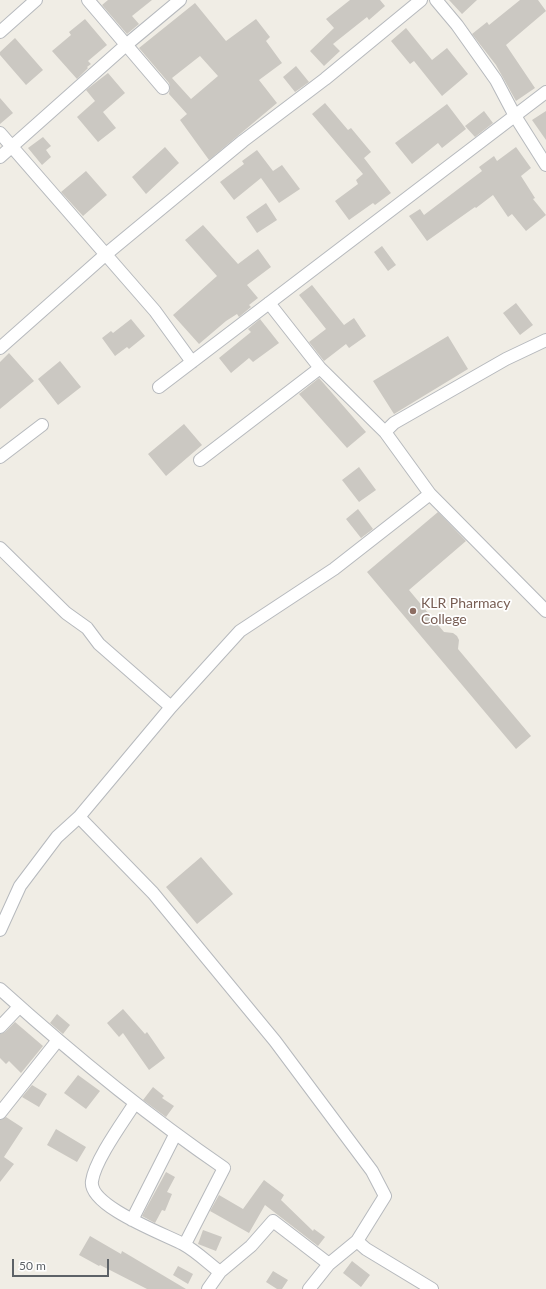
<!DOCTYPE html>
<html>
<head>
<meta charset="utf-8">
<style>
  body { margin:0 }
  #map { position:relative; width:546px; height:1289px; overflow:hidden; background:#f0ede5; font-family:Lato,sans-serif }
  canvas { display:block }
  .scale { position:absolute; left:12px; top:1259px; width:97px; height:18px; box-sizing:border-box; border:2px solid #5d6267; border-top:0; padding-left:5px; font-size:12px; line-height:14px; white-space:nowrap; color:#5d6267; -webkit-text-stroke:3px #fff; paint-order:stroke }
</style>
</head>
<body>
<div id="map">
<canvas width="546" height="1289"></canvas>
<div class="scale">50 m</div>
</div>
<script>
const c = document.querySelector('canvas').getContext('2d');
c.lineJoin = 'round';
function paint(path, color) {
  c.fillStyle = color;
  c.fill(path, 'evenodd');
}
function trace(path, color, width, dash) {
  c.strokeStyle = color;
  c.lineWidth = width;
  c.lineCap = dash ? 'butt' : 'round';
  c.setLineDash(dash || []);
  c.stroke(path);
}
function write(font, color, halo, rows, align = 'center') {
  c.font = font + ' Lato,sans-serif';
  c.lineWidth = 3.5;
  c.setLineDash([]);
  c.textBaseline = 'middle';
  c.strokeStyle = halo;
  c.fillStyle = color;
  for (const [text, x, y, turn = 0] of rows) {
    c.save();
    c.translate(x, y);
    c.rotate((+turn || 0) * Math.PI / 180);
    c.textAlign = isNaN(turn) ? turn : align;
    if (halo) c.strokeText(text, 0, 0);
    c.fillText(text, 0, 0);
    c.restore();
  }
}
paint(new Path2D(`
  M108,0H152L132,16L139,24L127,34L102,5Z
  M350,0H380L385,6L369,20L367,17L333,44L340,51L324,66L310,51L334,28L326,19Z
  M449,0H477L462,14Z
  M520,0H538L546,11L506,45L535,88L516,101L496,65L472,34L487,22L489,25Z
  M195,3L226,41L256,19L270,37L266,41L282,63L259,80L277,103L209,160L180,120L187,114L169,94L170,87L169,83L139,48ZM200,56L218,76L191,99L172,78Z
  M85,19L107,45L88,61L91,64L87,67L88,68L77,79L52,51L71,35L69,32Z
  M406,28L432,60L447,48L468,74L442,96L414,61L410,64L391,41Z
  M15,38L43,70L26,85L0,55V52Z
  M296,66L309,82L295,92L283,77Z
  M108,73L125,93L103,112L116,128L98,142L77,117L95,101L86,90Z
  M0,98L13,113L0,124Z
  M325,103L348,130L351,128L371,152L364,158L391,193L375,205L373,203L349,220L335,201L358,184L356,180L363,174L312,114Z
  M447,104L466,129L442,148L438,143L412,164L395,143Z
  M484,111L493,123L475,137L465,126Z
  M546,111V140L532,120Z
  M43,137L51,146L46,150L51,157L42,165L28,148Z
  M165,147L179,163L146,194L132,177Z
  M516,147L531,168L521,176L535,198L533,199L546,215L526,231L512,214L508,217L493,195L476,208L475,207L427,241L409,216L420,209L424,215L482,171L479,167L494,156L497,161Z
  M257,150L273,171L282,165L300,189L279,203L261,178L234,200L220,182L244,164L242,161Z
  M86,171L107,195L83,216L61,192Z
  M266,203L277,220L257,233L246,217Z
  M203,225L238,264L258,249L271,267L247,285L258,298L249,305L251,307L239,317L237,314L226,321L199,344L173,315L217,276L185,240Z
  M382,246L396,265L388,271L374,252Z
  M312,285L344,325L354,318L366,336L349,348L346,344L324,361L309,342L326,329L299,295Z
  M516,303L533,325L520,335L503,313Z
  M131,319L145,336L129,349L127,347L115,356L102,338L111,331L113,333Z
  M260,319L279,343L253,362L249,358L231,373L219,358L251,332L248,329Z
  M448,336L468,369L394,414L373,381Z
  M9,353L34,381L0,409V362Z
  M60,361L81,387L58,405L38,379Z
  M319,378L366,432L347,448L299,394Z
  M184,424L202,445L166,476L148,454Z
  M359,467L376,490L359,502L342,480Z
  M358,509L373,529L361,538L346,519Z
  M438,512L466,541L409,590L444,632L453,633L457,636L459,640L458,649L531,736L516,749L367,572Z
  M201,857L233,894L197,924L166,887Z
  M123,1009L145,1034L147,1032L165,1058L149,1070L123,1033L119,1037L107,1023Z
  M57,1014L70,1025L63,1034L50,1023Z
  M15,1022L43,1046L21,1073L9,1061L6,1064L0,1058V1034L5,1032Z
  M78,1075L100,1091L86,1109L64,1093Z
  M32,1085L47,1094L39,1107L22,1097Z
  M153,1087L164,1096L162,1098L174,1106L166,1117L143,1100Z
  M6,1117L23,1128L4,1157L14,1164L0,1182V1120Z
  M56,1129L86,1147L77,1162L47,1145Z
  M166,1172L175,1177L167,1192L172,1194L165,1211L162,1210L155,1223L142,1216Z
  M264,1180L284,1195L281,1200L313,1231L314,1229L325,1237L318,1246L265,1205L249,1233L210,1211L219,1195L243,1209Z
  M203,1230L222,1237L216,1251L198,1244Z
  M90,1236L121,1254L122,1251L186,1289H147L100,1265L99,1266L79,1255Z
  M352,1261L370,1275L361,1287L343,1273Z
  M178,1266L193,1274L188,1284L173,1275Z
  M273,1271L288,1280L282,1289H277L266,1282Z`), '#cbc8c2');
const street = new Path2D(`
  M88,0L163,88
  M436,0L457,25L496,80L515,116L546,165
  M0,32L36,0
  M0,133L155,311L192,362
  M0,157L126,45L180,0
  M269,303L320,368L385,432L430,494
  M0,348L105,255L243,141L325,79L421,0
  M159,387L546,92
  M385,432L394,423L506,359L546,340
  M0,457L42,425
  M200,460L320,368
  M0,548L66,613L87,628L99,644L171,707L79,817L57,837L20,886L0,930
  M171,707L240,631L334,569L430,494L546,611
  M79,817L153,893L275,1041L372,1171L385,1196L357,1241L329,1264L309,1289
  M0,989C71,1053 145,1114 224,1168L185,1244
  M0,1027L19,1007
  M135,1103C123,1122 95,1160 92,1181C88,1206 164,1234 183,1244C196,1251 208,1263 220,1272
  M0,1113L58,1040
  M132,1220L175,1135
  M357,1241L366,1249L432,1289
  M208,1289L220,1272L251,1246L273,1221L329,1264`);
trace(street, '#b6b9bd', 14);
trace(street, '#fff', 12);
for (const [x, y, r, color] of [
  [413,611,4,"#8d6e63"]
]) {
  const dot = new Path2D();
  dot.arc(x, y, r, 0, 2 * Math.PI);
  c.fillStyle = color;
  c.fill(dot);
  trace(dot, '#fff', 1.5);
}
write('14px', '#785e54', '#fff', [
  ["KLR Pharmacy",421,603],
  ["College",421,619]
], 'left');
</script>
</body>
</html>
